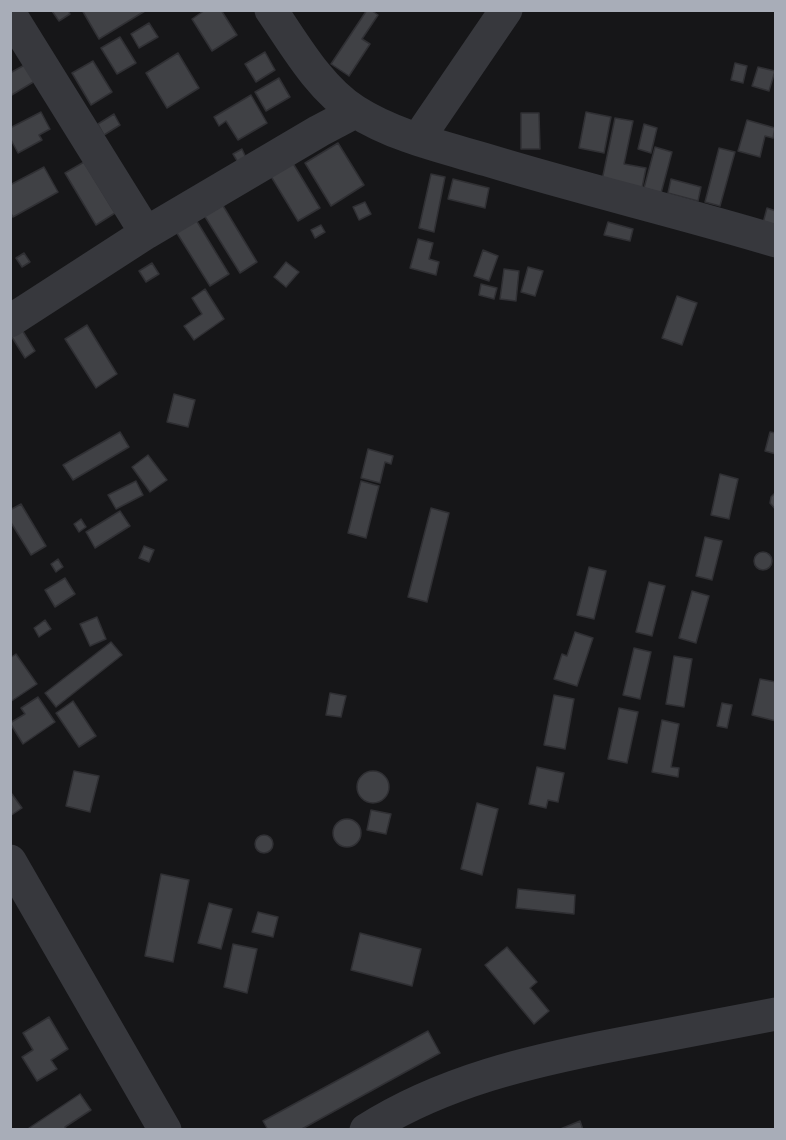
<!DOCTYPE html>
<html>
<head>
<meta charset="utf-8">
<style>
  body { margin:0 }
  #map { position:relative; width:786px; height:1140px; overflow:hidden; background:#161618; font-family:Montserrat,sans-serif }
  canvas { display:block }
  .frame { position:absolute; inset:0; border:12px solid #a8adb8; pointer-events:none }
</style>
</head>
<body>
<div id="map">
<canvas width="786" height="1140"></canvas>
<div class="frame"></div>
</div>
<script>
const c = document.querySelector('canvas').getContext('2d');
c.lineJoin = 'round';
function paint(path, color) {
  c.fillStyle = color;
  c.fill(path, 'evenodd');
}
function trace(path, color, width, dash) {
  c.strokeStyle = color;
  c.lineWidth = width;
  c.lineCap = dash ? 'butt' : 'round';
  c.setLineDash(dash || []);
  c.stroke(path);
}
const building = new Path2D(`
  M68,10L70,14L59,21L52,11Z
  M82,10H145V11L99,39Z
  M205,10H221L237,35L212,51L192,19Z
  M367,10H371L378,15L362,39L370,44L349,76L331,64Z
  M149,23L158,37L139,48L131,34Z
  M120,37L136,63L117,74L101,48Z
  M265,52L275,70L256,82L245,64Z
  M178,53L199,88L167,108L146,73Z
  M93,61L112,92L91,105L72,73Z
  M30,62L40,78L10,96V73Z
  M735,63L747,66L743,83L731,80Z
  M758,67L775,71L769,91L752,86Z
  M279,78L290,97L266,111L255,92Z
  M251,95L267,123L238,140L226,121L219,126L214,117Z
  M41,112L50,129L39,135L42,140L18,153L10,138V128Z
  M586,112L611,117L604,153L579,148Z
  M521,113H539L540,149H521Z
  M114,114L120,125L104,135L98,124Z
  M615,118L633,121L624,164L646,168L641,193L601,185Z
  M747,120L775,128L773,138L765,136L760,157L738,151Z
  M644,124L657,128L651,153L638,149Z
  M338,143L364,185L331,206L305,163Z
  M655,147L672,152L661,193L644,188Z
  M719,148L735,152L720,206L705,202Z
  M242,149L247,160L239,164L233,154Z
  M291,160L320,208L298,221L269,173Z
  M84,162L115,213L96,225L65,173Z
  M44,167L58,192L13,217L10,212V185Z
  M431,174L445,177L434,232L419,228Z
  M453,179L489,188L485,208L448,199Z
  M671,179L701,187L698,201L668,193Z
  M365,202L371,214L359,220L353,207Z
  M222,204L257,262L240,273L204,215Z
  M767,208L776,211V226L763,223Z
  M190,210L229,274L210,286L170,222Z
  M608,222L633,229L630,241L604,235Z
  M321,225L325,232L315,238L311,230Z
  M418,239L433,243L429,259L439,262L436,275L410,268Z
  M483,250L498,256L489,281L474,276Z
  M24,253L30,262L22,267L16,258Z
  M286,262L299,272L286,287L274,277Z
  M152,263L159,274L146,282L139,271Z
  M528,267L543,271L535,296L521,292Z
  M504,269L519,271L516,301L500,299Z
  M481,284L497,288L494,299L479,295Z
  M205,289L224,319L194,340L184,326L202,314L192,298Z
  M677,296L697,303L682,345L662,338Z
  M19,325L35,351L25,358L10,334Z
  M87,325L117,374L96,388L65,339Z
  M174,394L195,400L188,427L167,422Z
  M120,432L129,447L73,480L63,465Z
  M770,432L776,433V454L765,451Z
  M368,449L393,456L391,464L385,462L380,483L361,478Z
  M148,455L167,480L150,492L132,467Z
  M720,474L738,479L729,519L711,515Z
  M136,481L143,495L116,509L108,495Z
  M361,481L379,486L366,538L348,533Z
  M775,493H776V510L770,503L771,497Z
  M21,504L46,546L31,555L10,521V510Z
  M431,508L449,513L427,602L408,597Z
  M120,511L130,526L95,548L86,532Z
  M81,519L86,527L79,532L74,524Z
  M705,537L722,541L712,580L696,576Z
  M144,546L154,550L149,562L139,558Z
  M754 561a9 9 0 1 1 18 0a9 9 0 1 1-18 0Z
  M58,559L63,567L56,572L51,564Z
  M589,567L606,571L594,619L577,615Z
  M65,578L75,594L55,607L45,590Z
  M649,582L665,586L652,636L636,632Z
  M692,591L709,596L696,643L679,638Z
  M97,617L106,639L90,646L80,624Z
  M45,620L51,629L39,637L34,628Z
  M575,632L593,638L577,686L554,679L562,654L567,656Z
  M111,642L122,655L56,707L45,693Z
  M634,648L651,652L640,699L623,695Z
  M16,654L37,684L10,702V658Z
  M674,656L692,659L684,707L666,704Z
  M760,679L776,682V721L752,715Z
  M330,693L346,696L341,717L326,715Z
  M554,695L574,699L565,749L544,745Z
  M38,697L55,722L23,744L10,723L25,714L21,708Z
  M73,701L96,736L79,747L56,713Z
  M722,703L732,705L727,728L717,726Z
  M619,708L638,712L627,763L608,759Z
  M662,720L679,724L671,767L679,768L678,777L652,772Z
  M537,767L564,773L558,802L548,800L546,808L529,804Z
  M357 787a16 16 0 1 1 32 0a16 16 0 1 1-32 0Z
  M74,771L99,776L90,812L66,806Z
  M12,794L22,808L10,816V795Z
  M477,803L498,809L482,875L461,869Z
  M371,810L391,814L386,834L367,830Z
  M333 833a14 14 0 1 1 28 0a14 14 0 1 1-28 0Z
  M255 844a9 9 0 1 1 18 0a9 9 0 1 1-18 0Z
  M161,874L189,880L173,962L145,956Z
  M518,889L575,895L574,914L516,908Z
  M209,903L232,909L221,949L198,943Z
  M258,912L278,917L273,937L252,932Z
  M360,933L421,949L412,986L351,970Z
  M233,944L257,949L247,993L224,987Z
  M507,947L537,982L530,988L549,1011L534,1024L485,965Z
  M49,1017L68,1049L51,1060L57,1069L37,1081L22,1057L33,1050L23,1033Z
  M428,1031L440,1053L300,1130H268L263,1121Z
  M80,1094L91,1110L65,1127L67,1130H30L29,1128Z
  M580,1121L583,1130H558Z`);
paint(building, '#404145');
trace(building, '#303034', 1.5);
trace(new Path2D(`
  M271,10C295,45 319,88 355,111C394,136 443,147 487,160C582,189 680,212 776,241
  M10,14L146,233
  M418,139L506,10
  M10,321L146,233L319,131L355,112
  M10,861L165,1130
  M366,1130C443,1081 531,1061 619,1044C671,1034 723,1024 776,1014`), '#37383d', 33);
</script>
</body>
</html>
